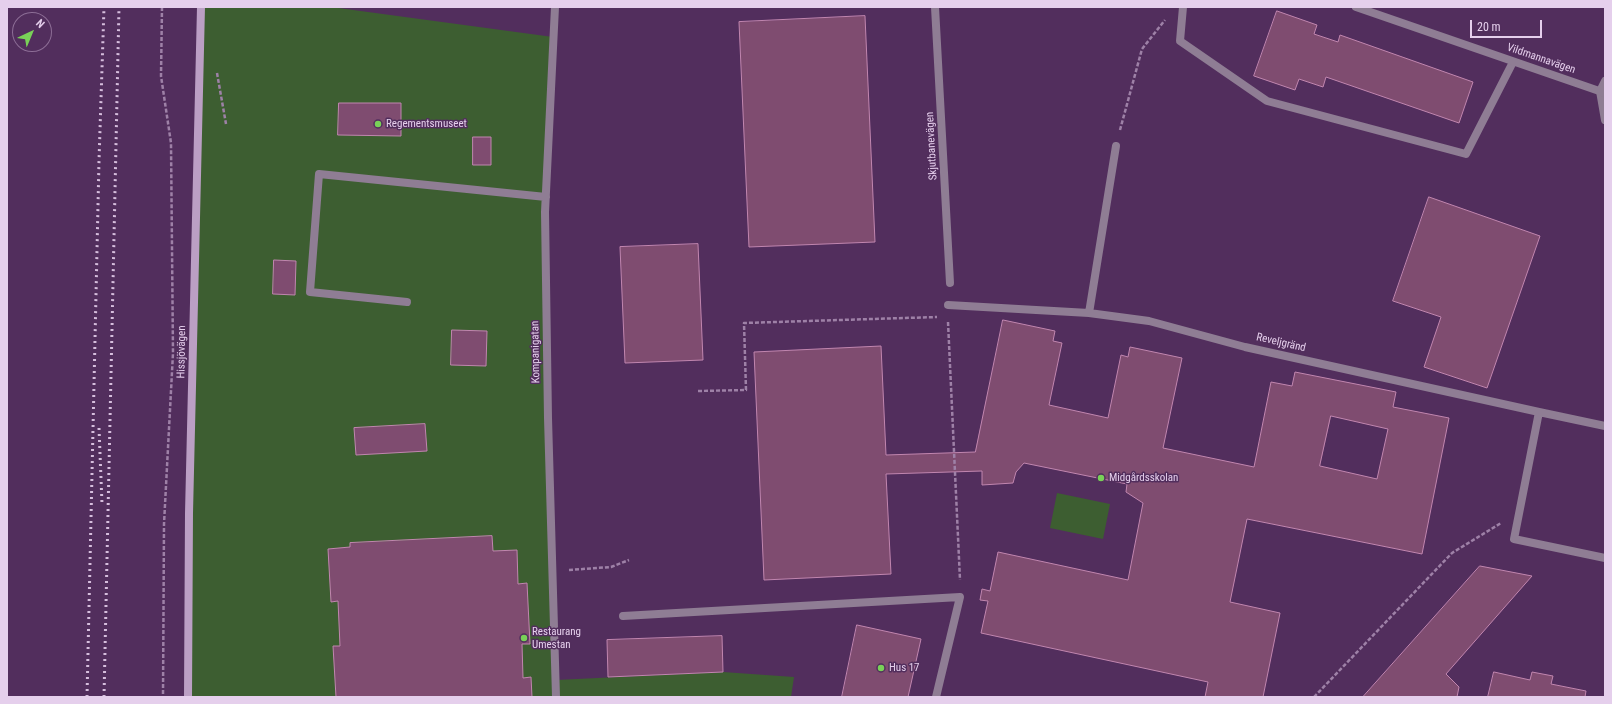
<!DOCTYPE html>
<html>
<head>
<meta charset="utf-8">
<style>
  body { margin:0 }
  #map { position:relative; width:1612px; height:704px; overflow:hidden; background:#522e5d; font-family:"Roboto Condensed",sans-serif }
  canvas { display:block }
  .frame { position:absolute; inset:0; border:8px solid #e5cfec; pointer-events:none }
  .north { position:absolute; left:12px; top:12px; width:40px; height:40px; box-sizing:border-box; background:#522e5d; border:1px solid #8d6e96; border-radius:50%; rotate:44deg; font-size:11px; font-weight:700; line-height:16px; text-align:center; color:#e5cfec }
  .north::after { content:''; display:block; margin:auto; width:14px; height:18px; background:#79d158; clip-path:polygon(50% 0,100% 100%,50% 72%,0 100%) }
  .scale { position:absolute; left:1470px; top:20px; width:72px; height:18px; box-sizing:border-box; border:2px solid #e5cfec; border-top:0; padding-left:5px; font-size:12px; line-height:14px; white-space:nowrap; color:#e5cfec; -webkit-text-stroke:3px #522e5d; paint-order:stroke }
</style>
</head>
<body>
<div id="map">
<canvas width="1612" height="704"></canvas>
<div class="frame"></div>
<div class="north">N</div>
<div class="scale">20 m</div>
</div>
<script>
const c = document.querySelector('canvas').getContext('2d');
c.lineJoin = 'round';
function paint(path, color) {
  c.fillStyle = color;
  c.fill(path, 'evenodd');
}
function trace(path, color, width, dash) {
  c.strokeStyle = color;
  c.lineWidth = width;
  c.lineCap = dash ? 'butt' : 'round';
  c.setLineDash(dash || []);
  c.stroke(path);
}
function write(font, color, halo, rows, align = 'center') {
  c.font = font + ' "Roboto Condensed",sans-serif';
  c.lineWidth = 3;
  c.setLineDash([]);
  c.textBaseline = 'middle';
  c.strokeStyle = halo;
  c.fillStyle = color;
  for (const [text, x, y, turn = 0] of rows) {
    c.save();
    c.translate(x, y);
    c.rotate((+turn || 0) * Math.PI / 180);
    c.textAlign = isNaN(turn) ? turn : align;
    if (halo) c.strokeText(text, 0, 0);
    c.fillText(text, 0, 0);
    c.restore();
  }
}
paint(new Path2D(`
  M201,7H331L553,37L545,212L556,680L723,672L794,677L791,697H188Z
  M1057,493L1110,504L1103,539L1050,528Z`), '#3d5e31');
const building = new Path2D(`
  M1277,11L1317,25L1314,34L1338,42L1340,35L1473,82L1459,123L1326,77L1323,87L1299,79L1295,90L1254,76Z
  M865,16L875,242L749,247L739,22Z
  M339,103H401V136L338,135Z
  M473,137H491V165H473Z
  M1429,197L1540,236L1487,388L1424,367L1441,317L1393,301Z
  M698,244L703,360L625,363L620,247Z
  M274,260L296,261L295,295L273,294Z
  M1003,320L1055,331L1053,341L1062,343L1049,405L1108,418L1121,355L1128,357L1130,347L1182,358L1163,448L1254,467L1271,382L1292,386L1295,372L1396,392L1393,407L1449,418L1422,554L1247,519L1230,602L1280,613L1263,697H1205L1208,682L981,633L988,601L980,600L982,589L990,591L998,552L1128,580L1143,503L1126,492L1127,484L1024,463L1016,472L1013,483L982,485V471L886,474L891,574L764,580L754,352L881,346L886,455L975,452ZM1331,416L1388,429L1377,479L1320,466Z
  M452,330L487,331L486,366L451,365Z
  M425,424L427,451L356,455L354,428Z
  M492,536L493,551L517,550L518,584L527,583L530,644H522L523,678L531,677L532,697H336L333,646H340L338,601L331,602L328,549L350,547V543Z
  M1480,566L1532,576L1446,674L1459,687L1457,697H1363Z
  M857,625L921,639L908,697H842Z
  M722,636L723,672L608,677L607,640Z
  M1494,672L1530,680L1532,672L1553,676L1551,684L1586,691L1585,697H1488Z`);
paint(building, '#7f4c70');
trace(building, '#c186af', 1);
trace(new Path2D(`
  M162,7L161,76L171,143L173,353L164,524L163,697
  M217,73L226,124
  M1120,130L1142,49L1165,20
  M948,322L960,580
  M698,391L746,390L744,323L937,317
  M569,570L611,567L629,560
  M1314,697L1452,553L1501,523`), '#9e81a7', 2.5, [4, 2]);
trace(new Path2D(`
  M555,7L545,212L548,418L556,697
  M935,7L950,283
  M1183,7L1180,41L1267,101L1466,154L1513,62
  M1600,91L1605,120
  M407,302L310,292L319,174L546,197
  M948,305L1089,313L1149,321L1245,347L1539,412L1605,426
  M1089,313L1116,146
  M1539,412L1514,539L1605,558
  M623,616L960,597L936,697`), '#8f7d94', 8);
trace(new Path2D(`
  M1356,7L1605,93
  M1600,91L1605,81`), '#8f7d94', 8);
trace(new Path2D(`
  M188,697L189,513L201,7`), '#bb9fc4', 8);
trace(new Path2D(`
  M99,428L102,504
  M87,697L99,161L104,7
  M104,697L119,7`), '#d6bedd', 3, [2, 4]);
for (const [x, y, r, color] of [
  [378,124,4,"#79d158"],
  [1101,478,4,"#79d158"],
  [524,638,4,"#79d158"],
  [881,668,4,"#79d158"]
]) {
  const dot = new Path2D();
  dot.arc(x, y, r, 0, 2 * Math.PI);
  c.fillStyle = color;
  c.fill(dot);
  trace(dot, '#522e5d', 1.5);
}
write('11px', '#e5cfec', '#522e5d', [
  ["Vildmannavägen",1541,59,19],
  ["Skjutbanevägen",932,146,-93],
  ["Reveljgränd",1281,343,13],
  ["Hissjövägen",182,352,-89],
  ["Kompanigatan",536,352,-91]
]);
write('11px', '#e5cfec', '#522e5d', [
  ["Regementsmuseet",386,124],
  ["Midgårdsskolan",1109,478],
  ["Restaurang",532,632],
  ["Umestan",532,645],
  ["Hus 17",889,668]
], 'left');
</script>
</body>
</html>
